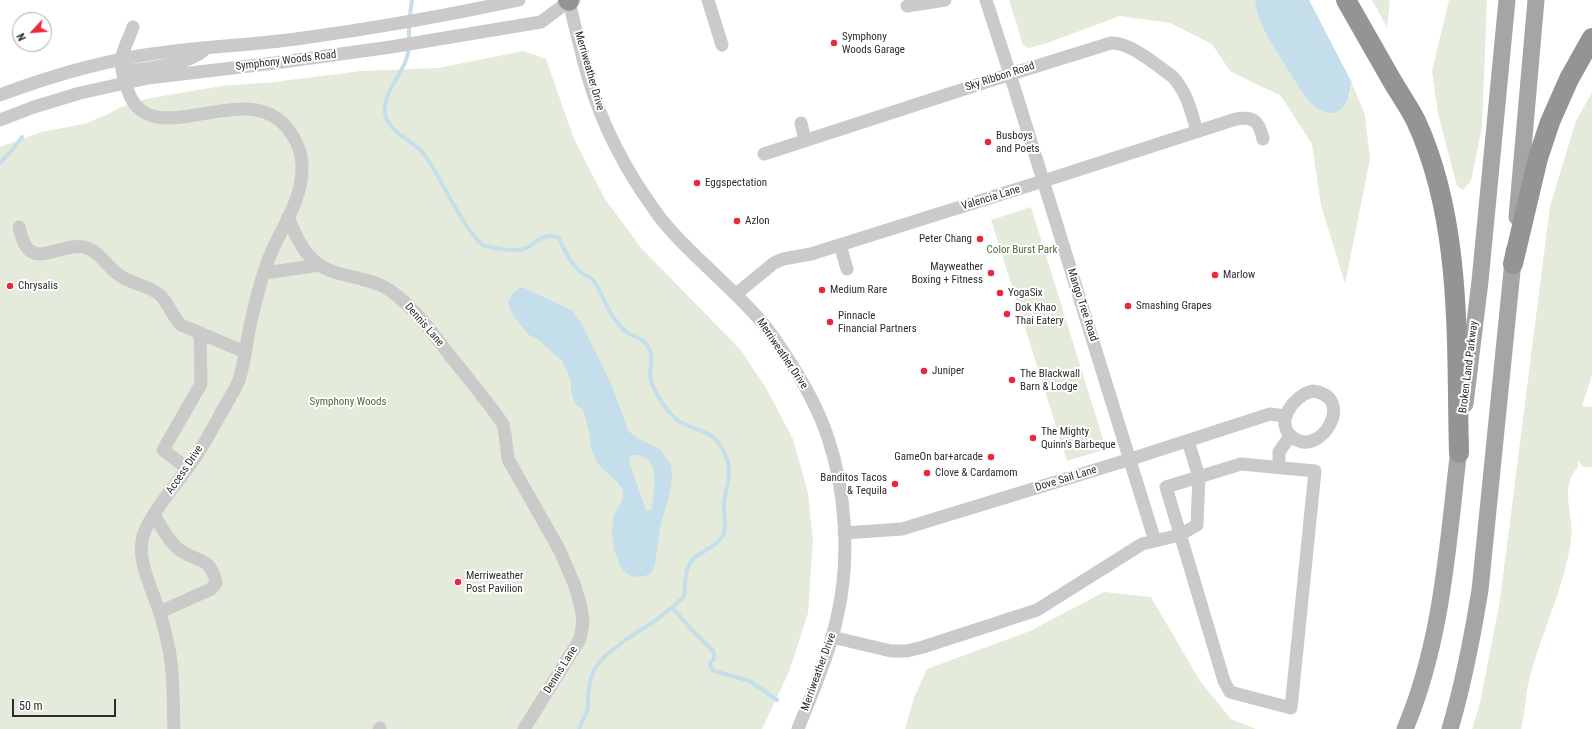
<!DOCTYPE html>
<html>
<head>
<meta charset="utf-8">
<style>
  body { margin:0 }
  #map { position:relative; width:1592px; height:729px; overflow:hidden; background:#fff; font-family:"Roboto Condensed",sans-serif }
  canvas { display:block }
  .north { position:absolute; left:12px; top:12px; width:40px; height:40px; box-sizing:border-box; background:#fff; border:1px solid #ababab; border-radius:50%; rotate:244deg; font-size:11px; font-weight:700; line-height:16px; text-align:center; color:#2d2d2d }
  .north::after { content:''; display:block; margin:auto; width:14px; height:18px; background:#eb283b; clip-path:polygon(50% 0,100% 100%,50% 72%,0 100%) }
  .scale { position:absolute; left:12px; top:699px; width:104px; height:18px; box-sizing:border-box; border:2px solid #2d2d2d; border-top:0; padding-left:5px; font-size:12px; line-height:14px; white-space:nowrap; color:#2d2d2d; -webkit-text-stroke:3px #fff; paint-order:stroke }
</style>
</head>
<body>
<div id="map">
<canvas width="1592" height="729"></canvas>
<div class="north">N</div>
<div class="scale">50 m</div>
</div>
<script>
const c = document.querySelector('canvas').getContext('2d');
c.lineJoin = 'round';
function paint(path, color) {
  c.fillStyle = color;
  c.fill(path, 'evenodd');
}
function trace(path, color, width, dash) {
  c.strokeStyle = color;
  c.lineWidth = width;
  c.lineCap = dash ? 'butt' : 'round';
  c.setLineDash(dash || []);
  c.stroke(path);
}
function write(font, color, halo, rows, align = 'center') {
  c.font = font + ' "Roboto Condensed",sans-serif';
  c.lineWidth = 4;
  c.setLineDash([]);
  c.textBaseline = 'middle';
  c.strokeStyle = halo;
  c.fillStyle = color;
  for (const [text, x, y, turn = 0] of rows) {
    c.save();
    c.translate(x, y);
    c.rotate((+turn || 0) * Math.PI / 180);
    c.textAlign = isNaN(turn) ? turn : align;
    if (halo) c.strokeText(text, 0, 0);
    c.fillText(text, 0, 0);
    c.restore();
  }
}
paint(new Path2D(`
  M1009,0H1255L1345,106L1350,95L1351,81L1365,115L1370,159L1345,284L1321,205L1312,144L1281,96L1230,71L1212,44L1170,23L1120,16L1050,42L1029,48L1023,45Z
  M1372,0H1390L1387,27Z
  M1449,0H1487L1482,127L1471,181L1463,190L1457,186L1438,114L1432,71Z
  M523,51L546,59L574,139L605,199L642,249L740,349L766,388L793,439L808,493L813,541L808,613L789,672L762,729H0V147L41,132L84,124L106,115L121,107L145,99L222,86L274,82L361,71L438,68Z
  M1592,92V375L1582,406L1592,407V467H1583L1578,461V467C1558,488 1575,516 1571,540C1564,589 1541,633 1529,681C1525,697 1525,713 1521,729H1472L1480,703L1500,600L1550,206L1576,121Z
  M1031,207L1106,449L1067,461L991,220Z
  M1104,592L1151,597L1200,681L1231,719L1256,729H905L914,698L927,669L1030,631Z`), '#e4ebda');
paint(new Path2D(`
  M1255,0H1309L1351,81C1350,93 1349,107 1336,112C1328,115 1318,110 1312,104C1302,94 1296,82 1289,71C1275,49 1259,27 1255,0Z
  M522,287L571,310L581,322L613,388L628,431L636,437L661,450L671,465L672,478L670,492L660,528L655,565L651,574L640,577L631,576L623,571L619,563L614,550L612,531L614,515L623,499V490L618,483L598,464L591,448L589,431L583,410L577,405L573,399L571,390V380L561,359L556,356L538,339L529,335L514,317L508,303C511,295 514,291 522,287ZM633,455C662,454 654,490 652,508L649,511L646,510L630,464L629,458Z`), '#c5deec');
trace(new Path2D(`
  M412,0C411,9 409,18 409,27C409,37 410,47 407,57C402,75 382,94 385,113C389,134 412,139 424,154C438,171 468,241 486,246C494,248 511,251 519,250C535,249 536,232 558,237C565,251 570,264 583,274C586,276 591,277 593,280C603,293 606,310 617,322C619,325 622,328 625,331C634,338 645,337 650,351C653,358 650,367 650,375C652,390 665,409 676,419C686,427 697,428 708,434C720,440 730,460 729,473C729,485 723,497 724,508C724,517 727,527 723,535C716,550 694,551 688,567C685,575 685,587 684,597L659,618L627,639L605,656L595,668L590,681L588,697V709L579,729
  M0,163L14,148L22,137
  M672,607L690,628L714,652V659L710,662V666L714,671L750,681L777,700`), '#c5deec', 4);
trace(new Path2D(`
  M708,0L722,45
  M986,0L1010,74L1155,541
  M569,1C575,27 581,52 588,77C602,125 626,171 656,212C661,220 668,227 674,234C702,264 734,290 761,321C769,330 776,341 783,351C801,378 818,407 828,438C846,491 850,559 838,613C830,653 813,691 798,729
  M907,6L945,0
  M133,27C130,36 122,51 121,61C121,70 125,82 128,91C151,157 246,74 288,129C296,139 302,153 302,166C303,200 281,228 269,258C260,281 254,307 249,331C246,347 244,365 239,380C234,392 226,404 220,415C211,431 203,447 192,462C179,481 149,515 143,536C136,561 153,590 160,614C164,625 166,637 169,649C174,675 173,702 174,729
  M123,72C146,68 185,66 203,51
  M0,95C45,78 92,64 139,56C191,47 244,46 296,39C370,29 445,16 519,0
  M0,120L34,107L80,93L148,78L275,63L391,47L541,22L569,1L574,0
  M801,123L805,141
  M764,154L992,80L1111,43C1130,42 1156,65 1172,76C1187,92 1191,111 1197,131
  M288,217C299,245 310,267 341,274C360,279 379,281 395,294C417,311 434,335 451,357C469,379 487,401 503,424L505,434L508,459L560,551L575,586L581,607L583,622L580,639L524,729
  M19,227C21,234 23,244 28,249C41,263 67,241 87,248C100,252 108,268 119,275C131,284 148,285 160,295C169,304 172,316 181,325L245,352
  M840,245L847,269
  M264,273L320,265
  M736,294L774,263L783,259L811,254L1059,176L1236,119C1254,116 1259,121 1263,139
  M1312,391C1357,396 1322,456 1295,439C1272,425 1293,396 1312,391Z
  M1241,464L1315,471L1291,708L1230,692L1224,681L1166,487Z
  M1279,467V452L1290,436
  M187,468L163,450L201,384L200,333
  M154,515C161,526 167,538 176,547C193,563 211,554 216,583L211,589L160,612
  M844,533L902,529L1131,459L1270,414L1285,416
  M832,637L891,651H907L923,647L1037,610L1142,544L1180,535L1197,525L1199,477L1188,441
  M379,729L380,728`), '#cacaca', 13);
trace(new Path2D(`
  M1517,217L1536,0
  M1465,404L1480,281L1507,0
  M1405,729C1444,637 1448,537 1460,440
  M1450,729C1464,682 1472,639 1480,590L1514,251`), '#a5a5a5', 17);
trace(new Path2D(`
  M568,0L569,1
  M1346,0C1361,26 1376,53 1391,79C1399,93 1409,107 1416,121C1463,223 1456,344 1459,453
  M1513,264L1538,158L1550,122L1569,79L1592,38`), '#949494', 20);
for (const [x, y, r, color] of [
  [834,43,4,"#eb283b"],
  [988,142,4,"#eb283b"],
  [697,183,4,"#eb283b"],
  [737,221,4,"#eb283b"],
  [980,239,4,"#eb283b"],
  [991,273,4,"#eb283b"],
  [1215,275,4,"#eb283b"],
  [10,286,4,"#eb283b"],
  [822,290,4,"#eb283b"],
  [1000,293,4,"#eb283b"],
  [1128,306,4,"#eb283b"],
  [1007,314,4,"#eb283b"],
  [830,322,4,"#eb283b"],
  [924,371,4,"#eb283b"],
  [1012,380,4,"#eb283b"],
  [1033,438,4,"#eb283b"],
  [991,457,4,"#eb283b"],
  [927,473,4,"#eb283b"],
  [895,484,4,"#eb283b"],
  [458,582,4,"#eb283b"]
]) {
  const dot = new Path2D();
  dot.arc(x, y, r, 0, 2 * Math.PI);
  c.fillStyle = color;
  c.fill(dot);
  trace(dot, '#fff', 1.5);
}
write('11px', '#2d2d2d', '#fff', [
  ["Symphony",842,37],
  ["Woods Garage",842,50],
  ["Busboys",996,136],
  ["and Poets",996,149],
  ["Eggspectation",705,183],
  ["Azlon",745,221],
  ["Peter Chang",972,239,"right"],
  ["Mayweather",983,267,"right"],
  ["Boxing + Fitness",983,280,"right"],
  ["Marlow",1223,275],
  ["Chrysalis",18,286],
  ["Medium Rare",830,290],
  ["YogaSix",1008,293],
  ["Smashing Grapes",1136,306],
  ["Dok Khao",1015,308],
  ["Thai Eatery",1015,321],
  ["Pinnacle",838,316],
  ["Financial Partners",838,329],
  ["Juniper",932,371],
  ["The Blackwall",1020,374],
  ["Barn & Lodge",1020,387],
  ["The Mighty",1041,432],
  ["Quinn's Barbeque",1041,445],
  ["GameOn bar+arcade",983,457,"right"],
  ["Clove & Cardamom",935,473],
  ["Banditos Tacos",887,478,"right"],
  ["& Tequila",887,491,"right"],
  ["Merriweather",466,576],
  ["Post Pavilion",466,589]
], 'left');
write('11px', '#2d2d2d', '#fff', [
  ["Symphony Woods Road",286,61,-7],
  ["Merriweather Drive",589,71,74],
  ["Sky Ribbon Road",1000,77,-18],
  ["Valencia Lane",991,198,-17],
  ["Mango Tree Road",1082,305,72],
  ["Dennis Lane",424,325,49],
  ["Merriweather Drive",782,354,56],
  ["Broken Land Parkway",1469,367,-83],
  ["Access Drive",185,470,-56],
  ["Dove Sail Lane",1066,479,-17],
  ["Dennis Lane",561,670,-58],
  ["Merriweather Drive",819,672,-70]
]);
write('11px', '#516a39', '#fff', [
  ["Color Burst Park",1022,250],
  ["Symphony Woods",348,402]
]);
</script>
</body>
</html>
